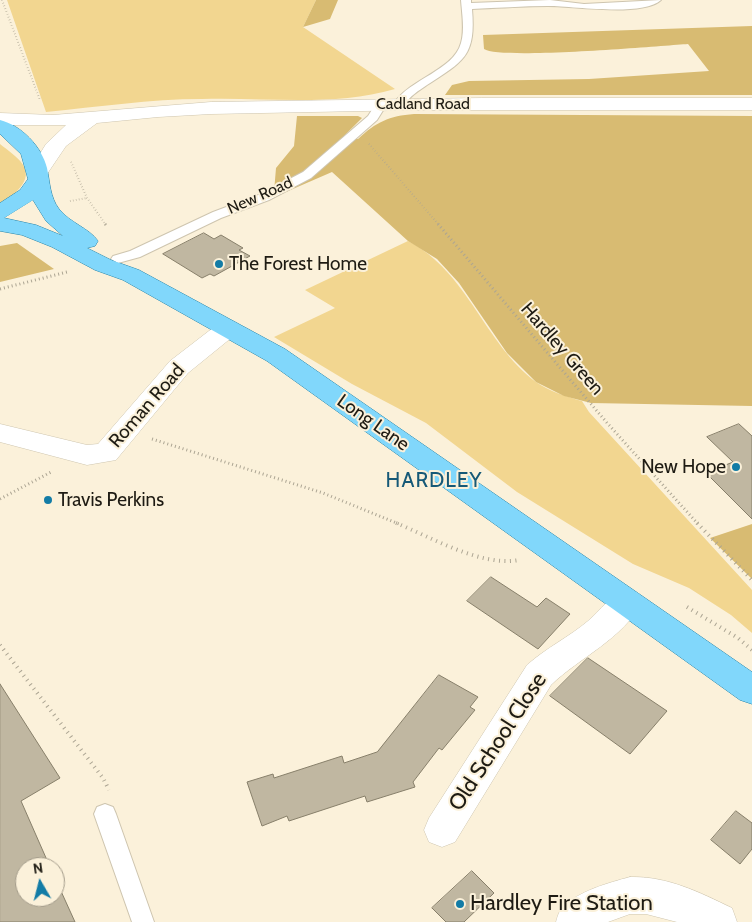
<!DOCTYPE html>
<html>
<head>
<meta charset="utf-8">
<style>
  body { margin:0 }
  #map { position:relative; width:752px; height:922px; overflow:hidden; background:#fbf1da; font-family:Cabin,sans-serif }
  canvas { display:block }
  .north { position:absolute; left:15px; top:857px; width:50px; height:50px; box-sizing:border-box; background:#fbf1da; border:1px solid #a39b8a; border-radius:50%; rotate:352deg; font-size:14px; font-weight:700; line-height:20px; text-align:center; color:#1e1b13 }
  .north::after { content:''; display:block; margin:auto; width:18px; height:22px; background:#137ca6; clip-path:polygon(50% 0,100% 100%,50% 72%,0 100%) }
</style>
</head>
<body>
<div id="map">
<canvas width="752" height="922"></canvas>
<div class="north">N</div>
</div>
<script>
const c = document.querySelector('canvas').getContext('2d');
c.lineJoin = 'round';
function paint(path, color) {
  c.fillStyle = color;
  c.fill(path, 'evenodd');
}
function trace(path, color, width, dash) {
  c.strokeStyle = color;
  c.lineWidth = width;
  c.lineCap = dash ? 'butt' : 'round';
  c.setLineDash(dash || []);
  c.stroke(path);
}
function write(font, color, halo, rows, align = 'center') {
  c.font = font + ' Cabin,sans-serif';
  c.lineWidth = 4;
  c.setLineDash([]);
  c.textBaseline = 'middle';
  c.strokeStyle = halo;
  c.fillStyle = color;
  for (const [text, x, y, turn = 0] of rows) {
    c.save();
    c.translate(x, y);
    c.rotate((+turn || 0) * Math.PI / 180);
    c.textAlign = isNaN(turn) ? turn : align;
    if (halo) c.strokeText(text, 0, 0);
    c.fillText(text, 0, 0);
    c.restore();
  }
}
paint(new Path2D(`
  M7,0H316L303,27L395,89C333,107 266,97 202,99C150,99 98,107 46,112Z
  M0,144C16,157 38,169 18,190C13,196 7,202 0,206Z
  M408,241C468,272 484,343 536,382C549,391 567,397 582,401L589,412L752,590V633L731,615L689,588L633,564L517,492L426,423L352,384L274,337L335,308L305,290Z`), '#f2d690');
paint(new Path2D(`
  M316,0H338L330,19L303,27Z
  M752,26V95H445L452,85L469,81L589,79L709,71L688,44C658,46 500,60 484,49L483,35Z
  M414,114L752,116V406L591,403L564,396L536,382L507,353L459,283L437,259L408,241L332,172L279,195L274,192L276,168L294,146L297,116H358L362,118L343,137L358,139C376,122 389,116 414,114Z
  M17,243L54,269L0,282V246Z
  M752,524V579L710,538Z`), '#d8bb72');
const building = new Path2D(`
  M204,233L214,239L221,235L243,248L239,250L250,256L214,276L210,274L202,278L163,254Z
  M739,424L752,436V519L706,473L733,462L707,437Z
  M491,577L537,607L546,598L570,614L538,649L467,601Z
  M588,658L667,711L630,754L550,696Z
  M439,675L478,697L470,707L475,710L442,750L439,748L413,782L415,787L367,802L365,796L289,821L287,816L262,826L247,782L273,774L274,778L342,756L344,763L377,752Z
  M0,684L60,778L21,801L50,867H25V897H55V878L75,922H0Z
  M736,811L752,823V849L740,864L711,840Z
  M472,871L494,893L464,922H446L432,908Z`);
paint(building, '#c0b7a1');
trace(building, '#877f6a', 1);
const lane = new Path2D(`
  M461,0H471V3L550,0L584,4L661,0C643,17 573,6 548,6C523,6 497,8 472,9C476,56 464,61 427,85C418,91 410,96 404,105H396L394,103C410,79 454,70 461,43C465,30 462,14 461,0Z
  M381,101L387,104L377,120L311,178L269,200L221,218L140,257L118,263L111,259L113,256L130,251L213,212L261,194L303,172L368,116L377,102Z
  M105,804L113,807L116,814L154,922H132L94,814L97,807Z`);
const street = new Path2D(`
  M482,98H752V110H414L211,114L158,117L97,123L66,146L45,177L38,179L31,177L28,173L46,144L66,125H0V113L53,115L211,102Z
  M227,321L236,324L239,329L236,334L188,373L116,460L87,465L0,442V424L87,445L98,444L170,361L218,324Z
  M627,590L638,593L642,602C623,639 580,657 551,685L455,842L442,847L429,842L424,830L429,818L527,665C546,648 569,637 588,621C601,610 610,595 627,590Z
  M630,877C667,876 699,892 732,908L737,922H677L646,914H630L608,922H556C557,918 559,911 562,908C578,891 608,883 630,877Z`);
const primary = new Path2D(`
  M0,120C21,125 42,147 47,168C50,183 50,197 59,209C70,223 89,228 98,241L95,246L87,248L111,260L139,270L285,349L752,672V704L740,700L267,361L123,280L95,270L52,247L22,235L0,231V203L20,190L28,179L21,154L0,134ZM33,200L46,221L63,236L36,225L4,218Z`);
trace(lane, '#cec5af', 2);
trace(street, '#cec5af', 1);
trace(primary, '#2884a8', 1);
trace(new Path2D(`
  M2,0L40,100
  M369,144L439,225
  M71,162L87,198L106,225
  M70,201L87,198`), '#aca593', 2, [0.5, 2.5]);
trace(new Path2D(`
  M105,224L107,226
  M438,224L608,424L698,524
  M0,289L67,272
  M152,439L323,493L399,524
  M0,499L53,471`), '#aca593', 3, [1, 3]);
trace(new Path2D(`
  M396,523C431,537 481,567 519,560
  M697,523L752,580
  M687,607L738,638L752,650
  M0,645L103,778L109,790`), '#aca593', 4, [1, 4.5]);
paint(lane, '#fff');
paint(street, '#fff');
paint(primary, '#81d7fb');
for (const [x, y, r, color] of [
  [219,264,5,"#137ca6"],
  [736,467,5,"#137ca6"],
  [48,500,5,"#137ca6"],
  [460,904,5,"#137ca6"]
]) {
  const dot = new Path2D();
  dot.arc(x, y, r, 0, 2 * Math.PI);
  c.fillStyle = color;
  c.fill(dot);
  trace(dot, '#fbf1da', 2);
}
write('16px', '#1e1b13', '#fbf1da', [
  ["Cadland Road",423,104],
  ["New Road",260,196,-24]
]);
write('19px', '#1e1b13', '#fbf1da', [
  ["The Forest Home",229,264],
  ["New Hope",726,467,"right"],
  ["Travis Perkins",58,500]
], 'left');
write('19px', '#1e1b13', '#fbf1da', [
  ["Hardley Green",562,349,49],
  ["Roman Road",147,406,-49],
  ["Long Lane",373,423,35]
]);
c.letterSpacing = '1px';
write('21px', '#165977', '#fbf1da', [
  ["HARDLEY",434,481]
]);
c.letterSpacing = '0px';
write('22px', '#1e1b13', '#fbf1da', [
  ["Old School Close",498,742,-57]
]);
write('22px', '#1e1b13', '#fbf1da', [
  ["Hardley Fire Station",470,904]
], 'left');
</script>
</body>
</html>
